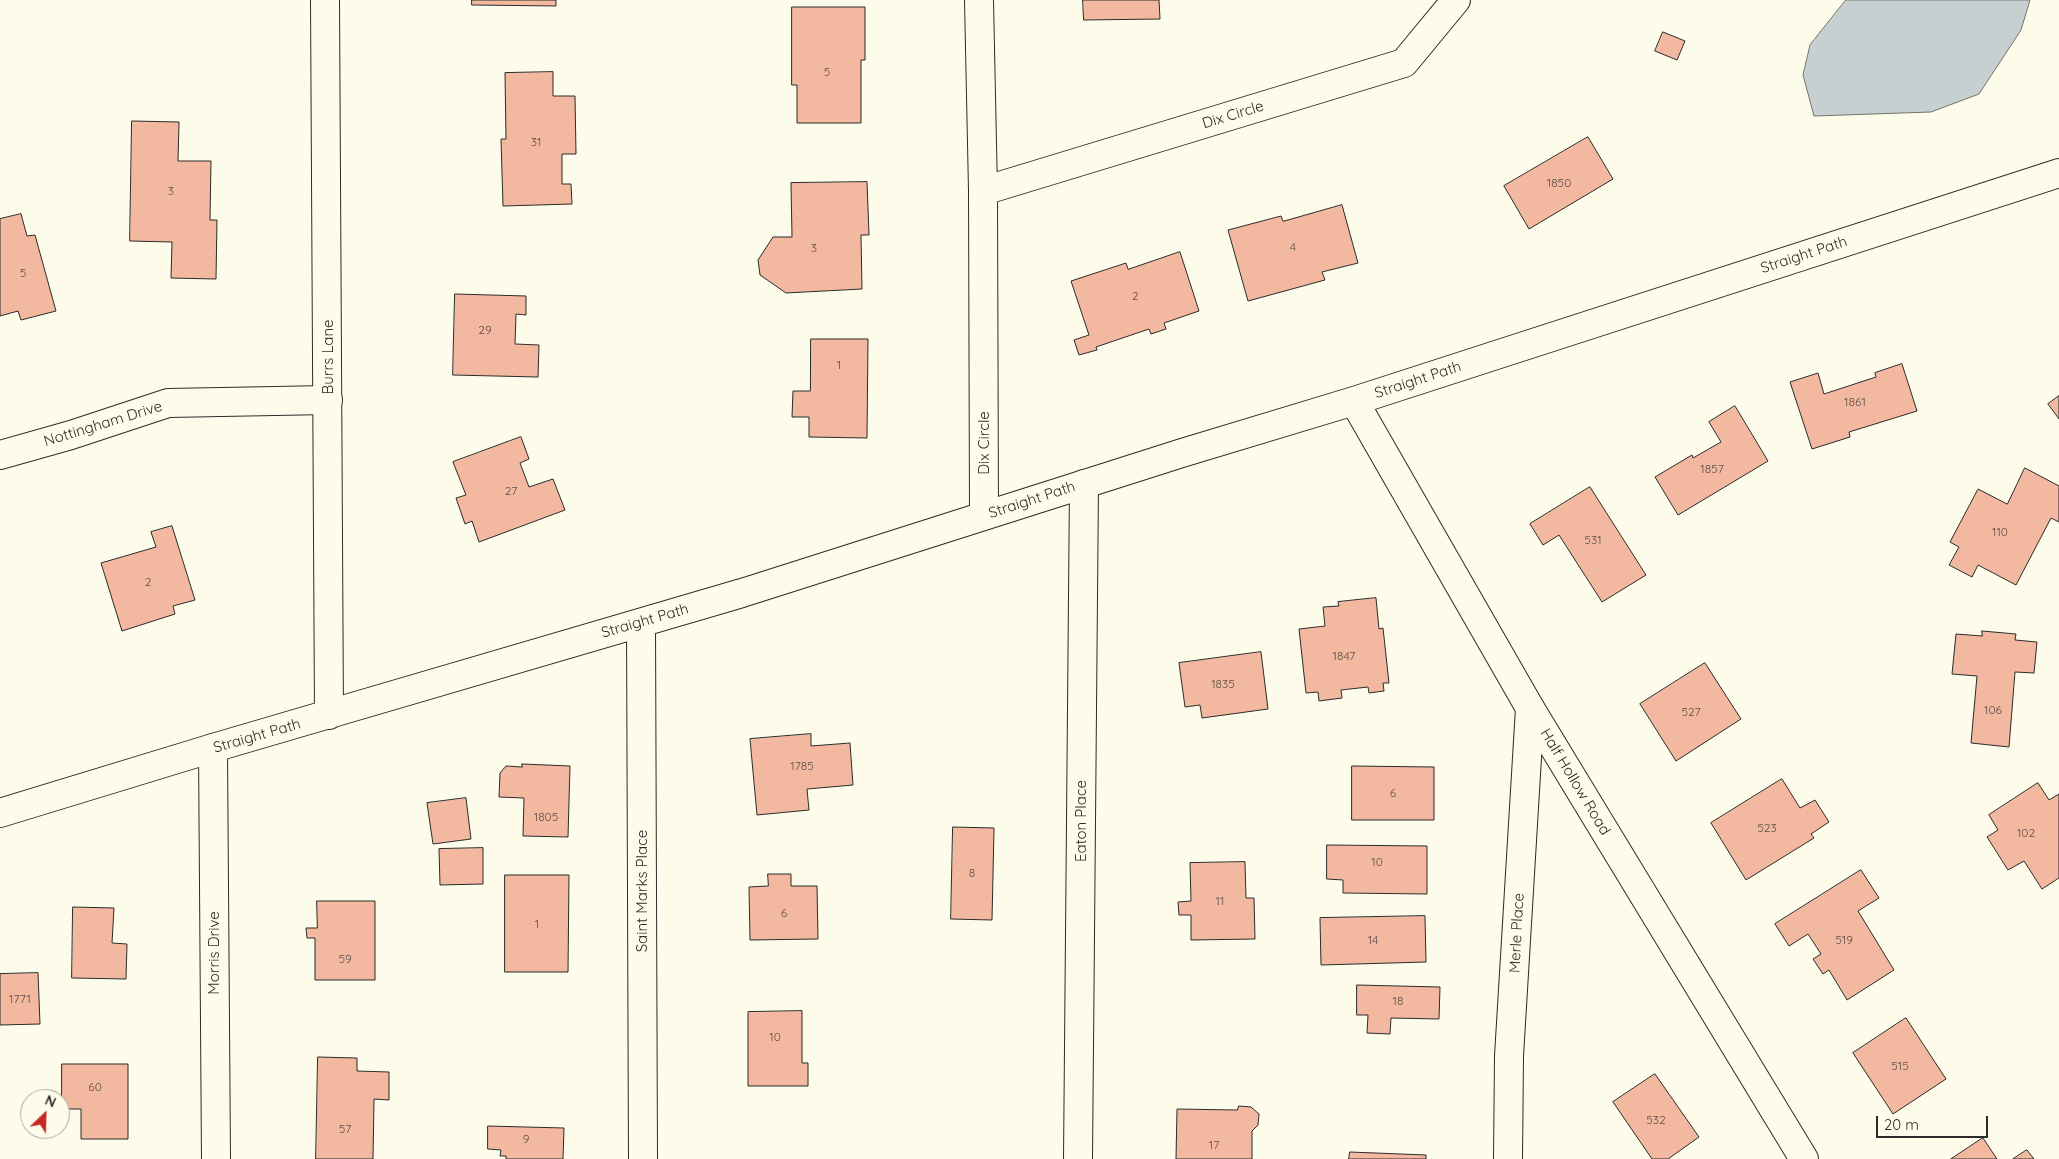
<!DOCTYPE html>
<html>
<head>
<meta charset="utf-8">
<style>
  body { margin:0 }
  #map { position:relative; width:2059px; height:1159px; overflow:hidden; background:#fdfbea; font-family:Quicksand,sans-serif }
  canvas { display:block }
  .north { position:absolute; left:20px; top:1089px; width:50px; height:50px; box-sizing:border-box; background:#fdfbea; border:1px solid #a9a89e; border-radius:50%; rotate:24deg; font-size:14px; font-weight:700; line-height:20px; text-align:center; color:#2b2b2b }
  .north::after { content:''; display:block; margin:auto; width:18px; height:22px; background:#c62828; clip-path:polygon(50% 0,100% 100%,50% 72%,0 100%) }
  .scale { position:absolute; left:1876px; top:1116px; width:112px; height:22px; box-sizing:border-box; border:2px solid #2b2b2b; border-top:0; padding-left:6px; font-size:15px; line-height:18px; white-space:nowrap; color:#2b2b2b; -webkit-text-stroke:4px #fdfbea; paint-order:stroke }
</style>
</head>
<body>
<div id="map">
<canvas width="2059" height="1159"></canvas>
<div class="north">N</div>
<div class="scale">20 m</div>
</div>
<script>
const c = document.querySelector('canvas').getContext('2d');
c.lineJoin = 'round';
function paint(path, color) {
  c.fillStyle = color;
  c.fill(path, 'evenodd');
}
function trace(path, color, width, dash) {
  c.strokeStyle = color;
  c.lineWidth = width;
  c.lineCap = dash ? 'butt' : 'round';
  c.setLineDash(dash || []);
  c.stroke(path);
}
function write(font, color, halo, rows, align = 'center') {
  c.font = font + ' Quicksand,sans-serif';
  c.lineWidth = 4;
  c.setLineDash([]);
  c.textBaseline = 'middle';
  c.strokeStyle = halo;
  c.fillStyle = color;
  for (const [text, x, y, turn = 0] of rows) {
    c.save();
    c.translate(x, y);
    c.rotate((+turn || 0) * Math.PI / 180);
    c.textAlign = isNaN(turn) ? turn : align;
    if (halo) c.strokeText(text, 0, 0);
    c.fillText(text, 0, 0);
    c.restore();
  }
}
const water = new Path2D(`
  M1846,0H2030L2021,30L1979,94L1931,112L1814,116L1803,75L1810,45Z`);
paint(water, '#c7d0d0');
trace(water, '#74746e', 1);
const building = new Path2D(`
  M472,0H556V6L472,5Z
  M1083,0H1159L1160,19L1084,20Z
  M792,7H865V60H861V123H797V85H792Z
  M1663,32L1685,41L1677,60L1655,51Z
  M553,72V96H575L576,154H562V184H571L572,204L503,206L501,139H506L505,73Z
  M132,121L179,122L178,161H211L210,220H217L216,279L171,278L172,242L130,241Z
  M1588,137L1613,179L1529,229L1504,186Z
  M867,182L869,235H861L862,289L786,293L760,275L758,260L773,237H792L791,183Z
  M1342,205L1358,263L1322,272L1325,280L1248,301L1228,230L1281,216L1283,221Z
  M21,214L27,236L35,235L56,311L21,320L18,311L0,316V219Z
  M1180,252L1199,311L1164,323L1166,329L1151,334L1149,329L1096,347L1097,350L1079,355L1074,340L1089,335L1071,281L1126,263L1128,269Z
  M455,294L526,296V315L516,314L515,344L539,345L538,377L453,375Z
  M811,339H868L867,438L809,437V417H792L793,391H810Z
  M1902,364L1917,411L1849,432L1850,437L1812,449L1790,382L1818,373L1824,394L1876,377L1875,373Z
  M2059,396V419L2048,404Z
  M1735,406L1768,461L1678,515L1655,477L1692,455L1693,458L1721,442L1709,422Z
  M521,437L529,459L520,463L529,487L553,479L565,510L479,542L472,521L465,524L456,498L466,495L453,462Z
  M2025,468L2059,486V522L2051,518L2016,585L1978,565L1972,577L1949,565L1959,547L1950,542L1978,489L2007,504Z
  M1590,487L1646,575L1602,602L1559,535L1543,545L1530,524Z
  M172,526L195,600L173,606L175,614L122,631L101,563L156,547L151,532Z
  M1376,598L1379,629L1383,628L1389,683H1383L1384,691L1369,693L1368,687L1341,690L1342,698L1319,701L1318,692L1306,693L1299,629L1325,626L1323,607L1339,606L1338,602Z
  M1982,631L2016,634L2015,640L2037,642L2034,673L2015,672L2009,747L1971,743L1977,676L1952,674L1956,634L1982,636Z
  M1261,652L1268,709L1202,718L1200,705L1185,707L1179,663Z
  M1705,663L1741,719L1676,761L1640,704Z
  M811,734V746L850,743L853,785L807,789L809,810L757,815L750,739Z
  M522,764L570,766L568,837L523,836L524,798L499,797L500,773L506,766L522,767Z
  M1352,766L1434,767V820H1352Z
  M1782,779L1800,808L1815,800L1829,822L1811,834L1814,838L1746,880L1711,823Z
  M2038,783L2049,800L2059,794V878L2042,889L2024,861L2008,870L1987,837L1998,830L1989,815Z
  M466,798L471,839L433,844L427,803Z
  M953,827L994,828L992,920L951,919Z
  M1327,845L1427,846V894L1343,893V880L1327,879Z
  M483,848V884L440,885L439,849Z
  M1245,862L1246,898H1254L1255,939L1191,940V915H1179L1178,902L1191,901L1190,863Z
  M1861,870L1879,898L1858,911L1894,970L1847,1000L1829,970L1823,974L1813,959L1821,954L1808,934L1789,946L1775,924Z
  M768,874H791V886H817L818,939L750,940L749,887L768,886Z
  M505,875H569L568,972H505Z
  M317,901H375V980H315V938H307L306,928H317Z
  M73,907L114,908L112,943L127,944L126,979L72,978Z
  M1425,916L1426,962L1321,965L1320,918Z
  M38,973L40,1024L0,1025V974Z
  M1357,985L1440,987L1439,1019L1391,1018L1390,1034L1367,1033L1368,1015H1357Z
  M802,1011V1063H808V1086H748V1012Z
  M1906,1018L1946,1079L1893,1114L1853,1053Z
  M318,1057L357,1058V1071L389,1072V1100L374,1099L373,1159H316Z
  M62,1064H128V1139H81V1109H62Z
  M1655,1074L1699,1137L1668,1159H1652L1613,1102Z
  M1239,1106L1251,1107L1259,1114L1258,1125L1252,1131V1159H1176L1177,1109L1237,1110Z
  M488,1126L564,1128L563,1159H506V1156H500L501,1150L488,1149Z
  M1983,1138L1997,1159H1951Z
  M2027,1150L2034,1159H2013Z
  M1350,1152L1426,1155V1159H1349Z`);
paint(building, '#f2b8a0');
trace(building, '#2b2b2b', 1);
const street = new Path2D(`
  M979,0L983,191L1404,63L1456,0
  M983,191L984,515
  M0,455L71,435L168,403L328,400
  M641,623L643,1159
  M213,748L216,1159
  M1078,1159L1084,484
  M1508,1159L1509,1056L1530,708`);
const secondary = new Path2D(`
  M325,0L329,715
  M1354,401L1530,708L1804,1159
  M0,813L213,748L742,593L1182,453L1354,401L2059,173`);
trace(street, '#2b2b2b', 30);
trace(secondary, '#2b2b2b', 30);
trace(street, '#fdfbea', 28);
trace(secondary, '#fdfbea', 28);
write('12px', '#5d4e48', null, [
  ["5",827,72],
  ["31",536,142],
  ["1850",1559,183],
  ["3",171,191],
  ["4",1293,247],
  ["3",814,248],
  ["5",23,273],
  ["2",1135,296],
  ["29",485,330],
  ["1",839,365],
  ["1861",1855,402],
  ["1857",1712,469],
  ["27",511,491],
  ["110",2000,532],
  ["531",1593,540],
  ["2",148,582],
  ["1847",1344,656],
  ["1835",1223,684],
  ["106",1993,710],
  ["527",1691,712],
  ["1785",802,766],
  ["6",1393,793],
  ["1805",546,817],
  ["523",1767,828],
  ["102",2026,833],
  ["10",1377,862],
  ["8",972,873],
  ["11",1220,901],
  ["6",784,913],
  ["1",537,924],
  ["14",1373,940],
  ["519",1844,940],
  ["59",345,959],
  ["1771",20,999],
  ["18",1398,1001],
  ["10",775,1037],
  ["515",1900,1066],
  ["60",95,1087],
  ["532",1656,1120],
  ["57",345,1129],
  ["9",526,1139],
  ["17",1214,1145]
]);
write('15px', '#2b2b2b', '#fdfbea', [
  ["Dix Circle",1233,115,-17],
  ["Straight Path",1804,255,-18],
  ["Burrs Lane",328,357,-90],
  ["Straight Path",1418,380,-18],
  ["Nottingham Drive",103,424,-17],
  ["Dix Circle",984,443,-90],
  ["Straight Path",1032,500,-18],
  ["Straight Path",645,621,-16],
  ["Straight Path",257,736,-16],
  ["Half Hollow Road",1575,782,59],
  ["Eaton Place",1081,821,-90],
  ["Saint Marks Place",642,891,-90],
  ["Merle Place",1517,933,-87],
  ["Morris Drive",214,953,-90]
]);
</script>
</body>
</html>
